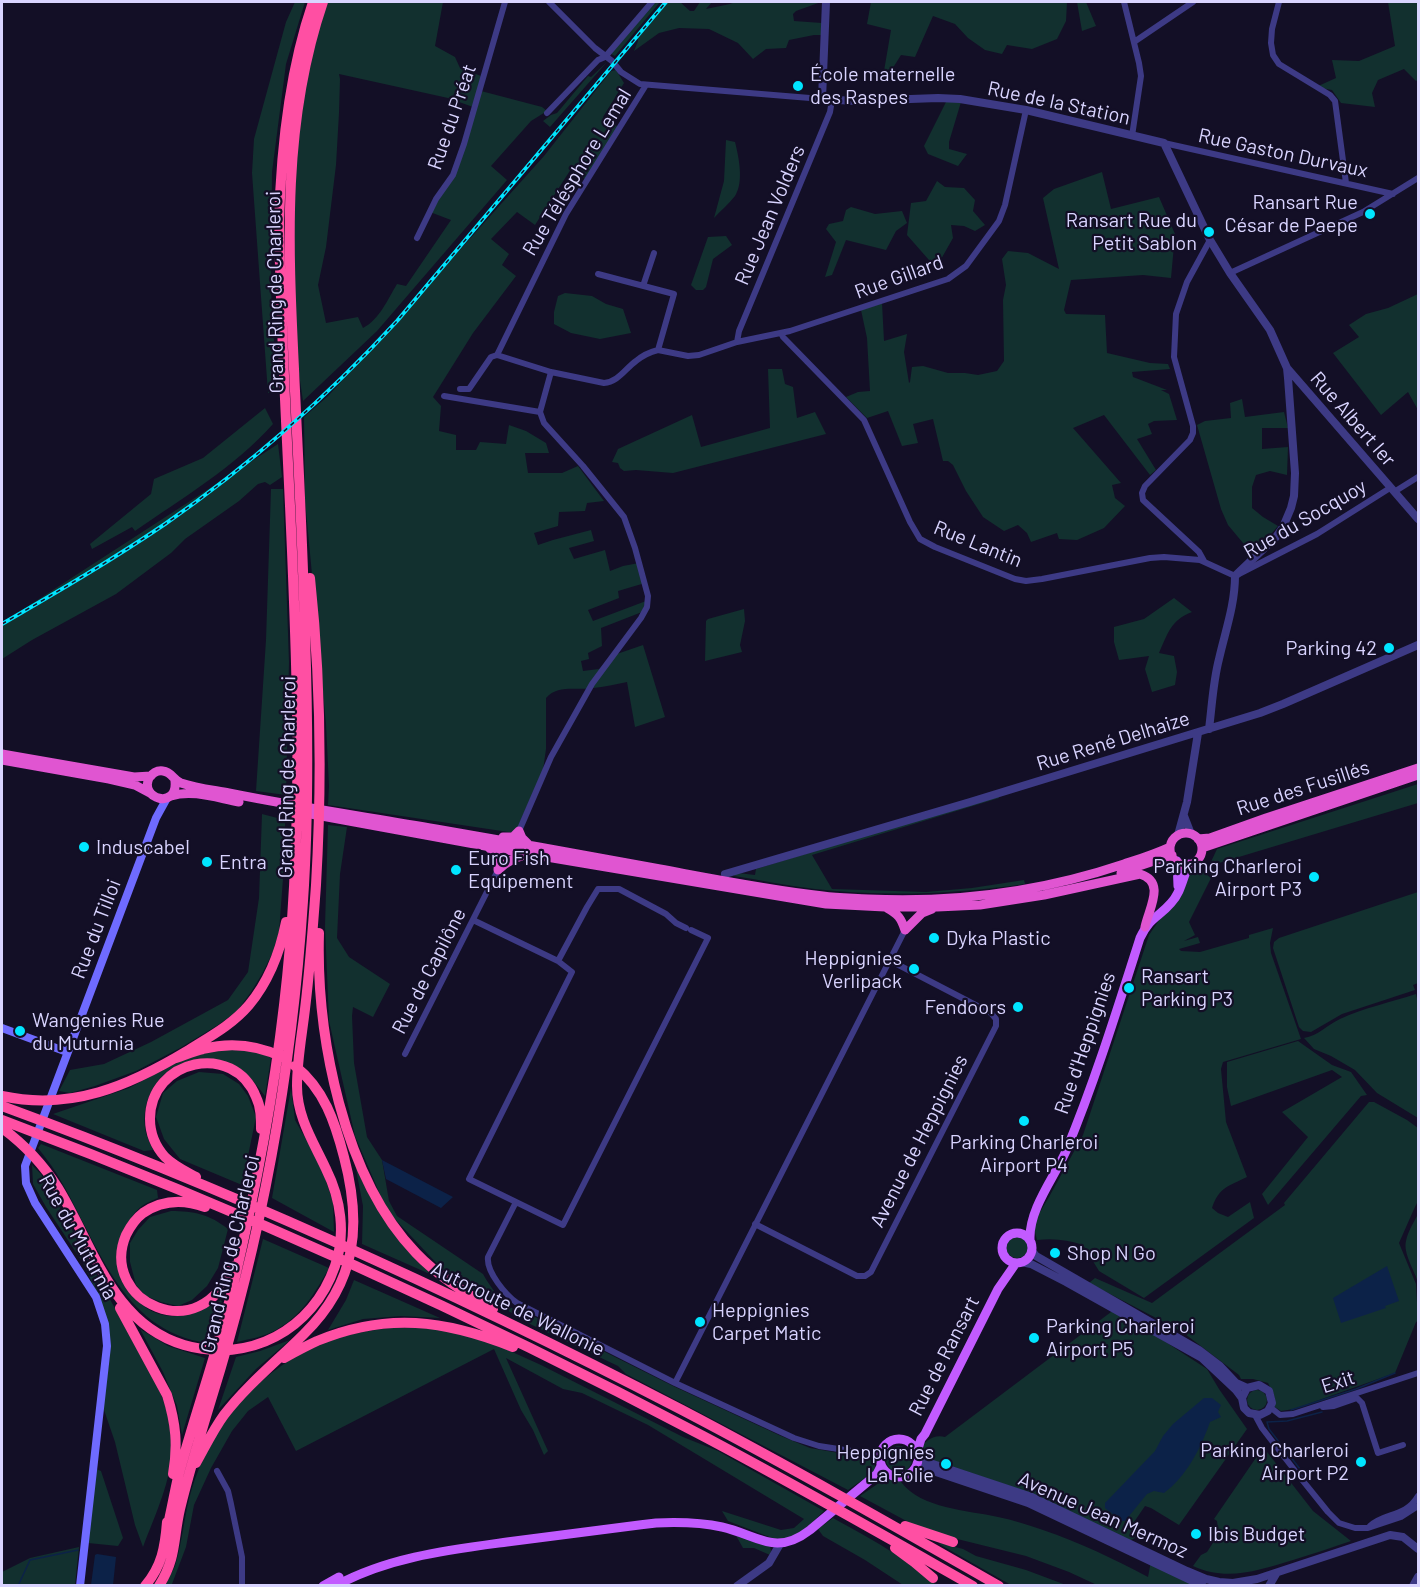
<!DOCTYPE html>
<html>
<head>
<meta charset="utf-8">
<style>
  body { margin:0 }
  #map { position:relative; width:1420px; height:1587px; overflow:hidden; background:#130f26; font-family:Barlow,sans-serif }
  canvas { display:block }
  .frame { position:absolute; inset:0; border:3px solid #d9d4ff; pointer-events:none }
</style>
</head>
<body>
<div id="map">
<canvas width="1420" height="1587"></canvas>
<div class="frame"></div>
</div>
<script>
const c = document.querySelector('canvas').getContext('2d');
c.lineJoin = 'round';
function paint(path, color) {
  c.fillStyle = color;
  c.fill(path, 'evenodd');
}
function trace(path, color, width, dash) {
  c.strokeStyle = color;
  c.lineWidth = width;
  c.lineCap = dash ? 'butt' : 'round';
  c.setLineDash(dash || []);
  c.stroke(path);
}
function write(font, color, halo, rows, align = 'center') {
  c.font = font + ' Barlow,sans-serif';
  c.lineWidth = 4.5;
  c.setLineDash([]);
  c.textBaseline = 'middle';
  c.strokeStyle = halo;
  c.fillStyle = color;
  for (const [text, x, y, turn = 0] of rows) {
    c.save();
    c.translate(x, y);
    c.rotate((+turn || 0) * Math.PI / 180);
    c.textAlign = isNaN(turn) ? turn : align;
    if (halo) c.strokeText(text, 0, 0);
    c.fillText(text, 0, 0);
    c.restore();
  }
}
paint(new Path2D(`
  M295,2H305L286,64L272,172L271,290L277,393H268L252,173L254,139L286,22Z
  M326,2H443L435,46L455,57L460,68L481,76L473,107L448,98L339,74L340,79L339,113L336,165L326,247L318,285L326,323L358,317L363,328C379,320 388,299 397,284L406,286L451,220L430,212L455,172L481,91L542,107L547,111L531,121L491,166L507,180L377,331L303,401L298,367L290,188L303,91Z
  M653,2H660L615,56L611,54Z
  M668,2H680L690,11H694L700,2H712L706,9L730,4L735,2H821L796,11L793,14L794,21L822,23L821,35H814L789,40L786,48L766,49L753,59L738,43L709,29L679,28L659,33L634,51L638,41V38Z
  M871,2H1067L1066,21L1057,39L1032,49L1007,45L1002,54L985,50L968,38L955,24L933,16L915,57L901,55L891,71H884L891,30L867,24Z
  M1077,2H1086L1096,26L1082,31Z
  M1388,2H1418V80L1416,81L1404,69L1378,80L1372,93L1375,107L1341,103L1332,90L1316,87L1336,78L1332,60L1359,61L1395,46Z
  M607,62L550,127L543,121L551,115L557,113L588,76L591,77Z
  M616,70L624,83L603,117L620,128L585,179L571,169L535,225L517,212L491,239L509,254L502,265L516,276L473,333L433,397L441,406L439,431L456,435V450H476L480,442L506,444L509,425L526,431L546,443L549,453H525L528,473H562L578,466L604,501L587,503L585,511L559,512L558,526L534,533L538,545L553,540L591,530L594,541L569,548L574,559L605,550L610,571L623,566L639,563L645,583L618,591L619,598L588,610L593,621L646,601L642,612L601,628L602,646L588,653L589,659L581,661L583,671L599,669L614,655L643,645L665,717L635,727L627,682C616,684 604,687 593,688C577,691 558,684 546,698V749L543,770L515,833L328,805L329,786L326,724L305,500L304,417L328,396L380,339L544,156L611,71Z
  M947,100L961,102L949,142V149L967,154L958,166L928,154L924,146Z
  M726,140L735,142C739,158 744,182 735,196C729,204 720,211 714,218L724,181Z
  M1102,172L1111,209L1159,197L1175,234L1171,278L1143,275L1071,280L1064,310L1066,314L1105,315L1107,353L1150,363L1168,364L1170,369L1132,372L1133,377L1167,390H1161L1169,394L1177,420L1154,421L1148,424L1152,434L1137,439L1156,470L1150,475L1104,415L1073,428L1121,483L1112,485L1115,498L1125,506L1104,528L1077,540L1059,539L1057,533L1031,542L1027,533L1018,525L1004,531L983,517L966,491L953,465L948,461H943L933,419L913,424L918,443L902,446L888,411L867,418L846,397L858,392L870,391L867,338L861,310L882,303L884,341L907,334L904,352L909,383L910,382L912,367L923,366L948,373H965L978,375L997,371L1004,361L1003,300L1006,285L1002,259L1008,251L1028,253L1059,269L1043,198L1054,189Z
  M937,181L945,187L964,188L975,200L973,211L985,225L975,231L964,226L951,225L953,238L936,268L907,235L911,203L926,201Z
  M851,207L875,214L902,211L907,223L896,231L886,250L846,240L832,275L825,277L836,242L826,229L829,224L843,221L846,210Z
  M726,236L732,245L713,259L706,287L703,290H696L691,285L708,237Z
  M565,293L592,296L606,304L623,309L631,333L600,339L571,333L554,324V312L558,296Z
  M1418,294V410L1408,392L1381,415L1333,353L1359,337L1349,325L1366,314L1388,308Z
  M768,369H782L785,384L793,387L797,418L815,412L826,434L673,473L636,470L624,471L620,468L618,463L612,462L618,449L692,415L701,447L770,428Z
  M1242,399L1245,417L1284,412L1288,428H1262V449L1288,447L1287,475L1270,471L1256,475L1252,487V508L1263,517L1278,526L1253,555L1228,525L1221,509L1197,425L1205,421L1231,418L1230,403Z
  M265,408L273,424C236,466 181,499 135,531L132,527L92,549L90,544L151,494L154,479L203,458Z
  M278,444L282,477L270,485L265,482L258,484L239,501L185,539L171,553L116,594L32,640L2,659V623Z
  M271,489H283L289,662L286,795L256,791L266,640Z
  M1174,598L1192,612C1171,620 1168,633 1159,653L1174,656L1177,672L1175,685L1152,692L1145,669L1149,656L1119,660L1114,642V627L1144,619Z
  M744,609L745,621L740,645L742,652L705,661L706,621L708,619Z
  M1418,784V803L1209,866L1217,849Z
  M998,795L999,798L812,855L832,889L926,892L972,888L1024,880L1025,884C955,894 885,897 815,889C788,886 761,880 734,876L735,874L738,873L755,875L756,869Z
  M262,814L285,820V852L279,932L272,954L262,974L251,992L237,1011L218,1025L180,1048L136,1071L95,1086L70,1093L59,1091L70,1070L104,1064L151,1042L228,1000L248,972L259,898Z
  M328,825L347,827L340,874L337,938L349,957L390,984L373,1017L353,1007L352,1016L354,1063L367,1137L382,1160L389,1201L397,1216L483,1274C491,1288 507,1312 525,1312L673,1386L781,1436L810,1448L868,1458L875,1463V1471L848,1490L626,1374L618,1366L532,1325L483,1296L442,1269L393,1217L382,1199L355,1136L329,1021L325,926Z
  M1202,871L1211,878L1189,922L1195,935L1184,941L1198,937L1200,943L1179,949L1181,951L1200,952L1249,938V935L1273,928L1270,943L1271,953L1301,1039L1223,1062L1221,1069L1226,1122L1247,1177C1229,1186 1219,1187 1212,1208L1218,1213L1228,1217L1250,1202L1254,1218L1144,1298L1099,1271L1083,1245C1068,1240 1054,1238 1037,1240L1033,1224L1049,1197L1083,1135L1149,935L1191,873Z
  M1418,892V983L1413,985L1415,990L1342,1014L1311,1032L1303,1031L1299,1027L1273,948L1274,942L1279,938Z
  M1416,994L1418,1003V1118L1377,1093L1355,1070L1331,1056L1314,1049L1304,1038C1318,1036 1327,1025 1340,1019C1364,1008 1391,1002 1416,994Z
  M1298,1041L1332,1065L1351,1072L1367,1095L1361,1096L1268,1205L1262,1194L1308,1137L1282,1112L1342,1077L1332,1070L1231,1106L1227,1087V1062Z
  M217,1048L263,1053L271,1058L265,1096C257,1086 247,1071 235,1066C189,1044 139,1077 145,1128C146,1136 150,1143 153,1150L144,1151L53,1114L129,1088L170,1066L201,1052Z
  M199,1072L223,1074L239,1084L248,1096L256,1117L242,1185L180,1159L164,1139L156,1117L163,1093L177,1081Z
  M291,1088L295,1120L321,1166L333,1202L334,1232L272,1198Z
  M1369,1102H1374L1407,1120L1418,1128V1201L1414,1209L1399,1243L1416,1284L1418,1321L1416,1322L1395,1373L1294,1409L1281,1411L1275,1407L1274,1395L1268,1383L1253,1379H1241L1239,1375L1181,1331L1089,1283L1095,1278L1152,1303L1285,1205L1284,1203Z
  M41,1144L157,1190L158,1198C153,1200 146,1203 142,1206C136,1210 131,1218 127,1224C122,1232 119,1240 117,1250C116,1257 119,1265 121,1272C128,1298 150,1318 178,1316C194,1315 208,1307 221,1300L222,1302L208,1343C119,1332 96,1236 55,1171C50,1163 44,1156 38,1148Z
  M355,1164L424,1263L432,1275L362,1244L363,1206Z
  M32,1165L41,1174C65,1217 89,1260 112,1303C136,1345 172,1396 172,1446C172,1480 155,1515 143,1547L135,1525L115,1442L103,1407L110,1354L100,1300L83,1263L46,1207L33,1184Z
  M171,1211C194,1211 209,1214 228,1229L218,1268L207,1286L192,1300L178,1306L161,1302L146,1296L136,1285L130,1262V1243L138,1230L150,1217Z
  M1418,1214V1282C1414,1270 1403,1253 1406,1241C1408,1231 1414,1222 1418,1214Z
  M1006 1247a11 11 0 1 1 22 0a11 11 0 1 1-22 0Z
  M263,1239L329,1268C315,1293 301,1317 274,1331C263,1337 249,1339 237,1342Z
  M354,1280L440,1318L401,1316L363,1319L328,1330L346,1300Z
  M1115,1309L1207,1369L1219,1389L1247,1429L1179,1525L1151,1508L1145,1506L1132,1525L1135,1538L1127,1542L926,1462L917,1452C925,1442 932,1434 945,1437Z
  M389,1328H434L464,1334L499,1346L541,1365L683,1437L718,1451L824,1511C808,1526 796,1542 772,1538L728,1521L722,1511L781,1530L794,1528L804,1519L648,1425L582,1393L563,1389L506,1358L548,1451L544,1455L533,1430L521,1410L494,1349L296,1451L268,1397L248,1411L232,1431L211,1468L194,1505L186,1547L172,1584L165,1586L175,1566L178,1555C184,1530 186,1503 195,1479C219,1413 272,1358 340,1337C356,1333 373,1330 389,1328Z
  M140,1329L168,1346L205,1358L182,1435L177,1406L163,1372Z
  M290,1340L256,1369L218,1410L236,1357L260,1351Z
  M1247 1400a10 10 0 1 1 20 0a10 10 0 1 1-20 0Z
  M886 1459a13 13 0 1 1 26 0a13 13 0 1 1-26 0Z
  M1264,1448L1313,1511L1351,1541C1331,1548 1312,1554 1293,1560C1259,1570 1227,1582 1193,1566L1201,1555L1207,1552L1220,1532L1218,1529L1217,1521L1214,1519L1262,1449Z
  M96,1469L101,1471L123,1538L118,1546L88,1543Z
  M882,1478L901,1482C922,1509 967,1510 998,1517C1013,1520 1028,1525 1043,1530C1079,1542 1114,1559 1148,1577L1151,1561L1203,1585H1097L1069,1572L1026,1556L941,1535L912,1524L860,1496L876,1485Z
  M833,1518C871,1539 903,1556 936,1585H903L865,1560L823,1536L818,1529Z
  M734,1532L770,1546L771,1551L770,1555L754,1548H743Z
  M940,1543L963,1549L976,1556L1026,1570L1066,1585H1011L939,1544Z
  M79,1547L75,1585H2V1572L30,1558Z`), '#12302f');
paint(new Path2D(`
  M382,1160L453,1197L441,1208L386,1179Z
  M1387,1266L1399,1301L1385,1306L1386,1308L1341,1323L1333,1298Z
  M1204,1398H1212L1221,1405L1218,1412L1221,1417L1210,1422C1201,1448 1186,1477 1164,1493L1154,1491L1147,1494L1125,1521H1122L1119,1526L1115,1522L1118,1518L1105,1508V1503L1155,1451L1163,1436L1173,1424Z
  M97,1554L116,1557L113,1585H91L95,1555Z`), '#0c2248');
trace(new Path2D(`
  M1291,1410L1356,1389L1395,1373
  M1300,1469L1269,1429L1267,1422L1287,1421L1322,1412
  M18,1586L30,1560L78,1550`), '#0c2248', 1.5);
trace(new Path2D(`
  M549,2L595,48L612,61L621,72L640,84L822,99
  M1124,2L1139,63L1141,76L1132,136
  M1279,2L1272,29L1271,43L1273,55L1279,64L1330,95L1335,101L1346,183
  M1134,42L1193,2
  M547,113L598,60L605,57L652,2
  M1164,143L1393,194
  M417,238L436,199L453,175L464,144L505,2
  M1230,273L1363,212L1418,178
  M598,274L674,294L658,350
  M643,286L654,253
  M781,333L783,337L864,420L910,522L920,539L935,547L1015,579L1026,581L1042,579L1150,558L1164,557L1200,560L1235,576L1317,534L1390,488
  M737,342L739,331L830,112L832,100
  M497,355L551,372L604,383C618,382 625,369 636,361C642,356 650,352 658,350L688,356L699,355L737,342L790,331L948,279L966,266L999,221L1005,205L1026,110
  M460,389H469L491,357L497,355L566,214L646,85
  M444,396L540,412L551,372
  M1394,492L1418,477
  M1204,561L1199,552L1143,500L1142,493L1145,486L1190,440L1193,433V426L1174,357L1176,314L1187,282L1210,240
  M519,831L551,757L592,684L641,618L647,607L648,596L635,548L624,517L583,466L544,423L540,412
  M473,920L558,961
  M686,928L676,923L666,914L619,889H598L587,907L558,961L572,972L469,1179L563,1225L708,938L691,930
  M405,1054L498,870
  M516,1202L488,1257C486,1272 506,1295 517,1303L675,1383L794,1438L819,1446L871,1454L880,1460
  M755,1224L857,1276H865L871,1272L996,1026V1019L991,1013L889,960
  M675,1383L905,930
  M1270,1407L1280,1415L1293,1414L1418,1373
  M1323,1407L1334,1406L1357,1398L1362,1403L1378,1453L1403,1445
  M1255,1415L1262,1428L1299,1476L1328,1512L1339,1523L1355,1528H1368L1401,1517L1418,1506
  M871,1454L882,1450
  M217,1471L228,1491L231,1504L242,1557V1586
  M1370,1526C1385,1512 1405,1518 1418,1496`), '#3d3a85', 6);
trace(new Path2D(`
  M826,2L822,99L855,101L938,98L960,99L1026,110L1164,143L1210,240L1230,273L1270,330L1287,368L1288,378L1295,473L1294,496L1291,508L1283,527L1276,537L1235,576C1235,605 1225,632 1219,659C1213,682 1212,706 1209,729
  M1288,369L1418,519
  M1184,816L1191,834
  M1178,835L1187,802L1198,733
  M725,874L970,802L1260,713L1283,704L1418,645
  M1032,1251L1036,1256L1199,1350L1220,1366L1236,1383L1247,1388
  M1021,1262L1031,1264L1066,1282L1202,1358L1236,1390L1242,1398L1244,1408L1249,1413L1260,1415L1268,1411L1272,1403L1269,1391L1259,1385L1247,1388L1242,1398
  M918,1459L1032,1497L1187,1571L1206,1579L1219,1582L1233,1583L1257,1579L1390,1535L1403,1537L1418,1549
  M915,1469L924,1468L1028,1503L1203,1586
  M737,1586L769,1563L780,1544
  M1269,1586L1276,1574
  M1413,1586L1418,1577`), '#3d3a85', 8);
trace(new Path2D(`
  M2,1028L67,1052
  M80,1586L107,1346L105,1324L96,1297L35,1203L26,1183L25,1166L156,818L167,798`), '#6f6bff', 8);
trace(new Path2D(`
  M1177,861L1178,886
  M1002 1248a15 15 0 1 1 30 0a15 15 0 1 1-30 0Z
  M1030,1239C1029,1209 1054,1178 1066,1151C1095,1081 1117,1010 1140,938C1150,917 1158,918 1171,903C1181,893 1183,877 1189,864
  M880 1458a19 19 0 1 1 38 0a19 19 0 1 1-38 0Z
  M917,1452L921,1439L925,1434L998,1289L1016,1263
  M323,1586L339,1577
  M335,1586C388,1557 448,1550 507,1542C556,1536 606,1529 656,1523C679,1522 699,1522 722,1527C758,1535 775,1557 810,1530L877,1474L881,1466`), '#c25bff', 9);
trace(new Path2D(`
  M2,754L134,777L151,776
  M2,760L109,779L135,785L150,793
  M175,781C178,810 139,799 149,778C152,774 157,770 163,771C172,772 173,780 181,783C196,788 213,790 229,793C298,807 367,817 436,829C511,842 585,855 660,869C714,879 769,890 823,896C838,898 853,898 868,899C955,903 1041,892 1124,864C1139,859 1155,854 1170,847
  M171,796C192,789 217,798 239,802
  M300,812L529,854L826,904L885,907H937L980,905L1044,895L1140,874C1166,882 1149,908 1145,927
  M1170 849a16 16 0 1 1 32 0a16 16 0 1 1-32 0Z
  M503,837H513L519,831L522,838L528,844
  M1198,839L1210,838L1266,818L1418,768
  M487,846C496,854 499,858 498,870
  M1202,848L1418,775
  M498,870C507,861 515,858 527,854
  M1121,873L1130,869L1172,855
  M887,908C898,914 901,918 905,930L922,913L932,909`), '#e055d1', 9);
trace(new Path2D(`
  M319,933C316,1035 343,1177 416,1253C438,1276 465,1293 493,1309
  M176,1058C185,1055 194,1051 203,1049C231,1042 257,1045 282,1057
  M2,1096C71,1111 129,1086 187,1051C209,1037 232,1025 249,1005C269,981 280,952 286,922
  M2,1106C234,1191 462,1296 682,1410C789,1466 894,1526 999,1586
  M2,1120C242,1210 476,1316 703,1436C794,1484 883,1535 973,1586
  M2,1128C25,1145 43,1164 58,1188C93,1245 112,1324 184,1345C249,1364 313,1330 335,1266C346,1234 341,1199 326,1169C313,1141 297,1117 297,1086C297,1060 302,1035 305,1009C310,968 313,927 316,885C322,783 321,680 310,578
  M196,1177C185,1171 174,1166 165,1157C156,1147 150,1133 150,1119C150,1059 234,1041 256,1097C261,1107 261,1118 261,1129
  M205,1207C183,1199 162,1200 143,1213C135,1219 130,1227 126,1235C98,1301 202,1351 232,1266
  M120,1308L167,1395C176,1424 178,1445 173,1474
  M284,1358C295,1352 306,1346 317,1341C387,1312 445,1320 513,1347
  M196,1463C205,1447 213,1430 224,1415C247,1385 277,1361 304,1334C357,1282 362,1225 344,1157C335,1122 324,1089 295,1066
  M905,1526L953,1542
  M167,1529C171,1512 174,1495 178,1477C195,1413 218,1351 233,1286C255,1193 273,1100 284,1005C315,745 283,483 279,222C281,148 289,72 313,2
  M895,1548L914,1562L933,1578
  M145,1586C162,1566 165,1547 167,1522
  M159,1586C177,1557 173,1539 180,1509C189,1472 200,1436 211,1400C262,1238 292,1070 303,901C309,813 308,724 305,635C303,546 298,458 294,369C288,244 282,122 323,2`), '#ff4fa3', 10);
const rail = new Path2D(`
  M2,624C57,592 112,560 165,524C250,465 327,397 397,321L666,2`);
trace(rail, '#00e5ff', 4);
trace(rail, '#130f26', 1.5, [4.5]);
for (const [x, y, r, color] of [
  [798,86,6,"#00e5ff"],
  [1370,214,6,"#00e5ff"],
  [1209,232,6,"#00e5ff"],
  [1389,648,6,"#00e5ff"],
  [84,847,6,"#00e5ff"],
  [207,862,6,"#00e5ff"],
  [456,870,6,"#00e5ff"],
  [1314,877,6,"#00e5ff"],
  [934,938,6,"#00e5ff"],
  [914,969,6,"#00e5ff"],
  [1129,988,6,"#00e5ff"],
  [1018,1007,6,"#00e5ff"],
  [20,1031,6,"#00e5ff"],
  [1024,1121,6,"#00e5ff"],
  [1055,1253,6,"#00e5ff"],
  [700,1322,6,"#00e5ff"],
  [1034,1338,6,"#00e5ff"],
  [1361,1462,6,"#00e5ff"],
  [946,1464,6,"#00e5ff"],
  [1196,1534,6,"#00e5ff"]
]) {
  const dot = new Path2D();
  dot.arc(x, y, r, 0, 2 * Math.PI);
  c.fillStyle = color;
  c.fill(dot);
  trace(dot, '#130f26', 2);
}
write('20px', '#d9d4ff', '#130f26', [
  ["École maternelle",810,74],
  ["des Raspes",810,97],
  ["Ransart Rue",1358,202,"right"],
  ["César de Paepe",1358,225,"right"],
  ["Ransart Rue du",1197,220,"right"],
  ["Petit Sablon",1197,243,"right"],
  ["Parking 42",1377,648,"right"],
  ["Induscabel",96,847],
  ["Euro Fish",468,858],
  ["Equipement",468,881],
  ["Entra",219,862],
  ["Parking Charleroi",1302,866,"right"],
  ["Airport P3",1302,889,"right"],
  ["Dyka Plastic",946,938],
  ["Heppignies",902,958,"right"],
  ["Verlipack",902,981,"right"],
  ["Ransart",1141,976],
  ["Parking P3",1141,999],
  ["Fendoors",1006,1007,"right"],
  ["Wangenies Rue",32,1020],
  ["du Muturnia",32,1043],
  ["Parking Charleroi",1024,1142,"center"],
  ["Airport P4",1024,1165,"center"],
  ["Shop N Go",1067,1253],
  ["Heppignies",712,1310],
  ["Carpet Matic",712,1333],
  ["Parking Charleroi",1046,1326],
  ["Airport P5",1046,1349],
  ["Parking Charleroi",1349,1450,"right"],
  ["Airport P2",1349,1473,"right"],
  ["Heppignies",934,1452,"right"],
  ["La Folie",934,1475,"right"],
  ["Ibis Budget",1208,1534]
], 'left');
write('20px', '#d9d4ff', '#130f26', [
  ["Rue de la Station",1059,103,12],
  ["Rue du Préat",452,117,-71],
  ["Rue Gaston Durvaux",1283,153,12],
  ["Rue Télésphore Lemal",577,172,-59],
  ["Rue Jean Volders",770,215,-67],
  ["Rue Gillard",899,277,-20],
  ["Grand Ring de Charleroi",275,292,-91],
  ["Rue Albert Ier",1353,419,49],
  ["Rue du Socquoy",1305,519,-30],
  ["Rue Lantin",978,544,22],
  ["Rue René Delhaize",1113,741,-17],
  ["Grand Ring de Charleroi",287,777,-89],
  ["Rue des Fusillés",1303,788,-18],
  ["Rue du Tilloi",96,929,-69],
  ["Rue de Capilône",429,971,-63],
  ["Rue d'Heppignies",1085,1043,-71],
  ["Avenue de Heppignies",919,1141,-63],
  ["Rue du Muturnia",78,1237,61],
  ["Grand Ring de Charleroi",230,1254,-77],
  ["Autoroute de Wallonie",518,1309,26],
  ["Rue de Ransart",944,1356,-63],
  ["Exit",1338,1382,-18],
  ["Avenue Jean Mermoz",1103,1515,24]
]);
</script>
</body>
</html>
